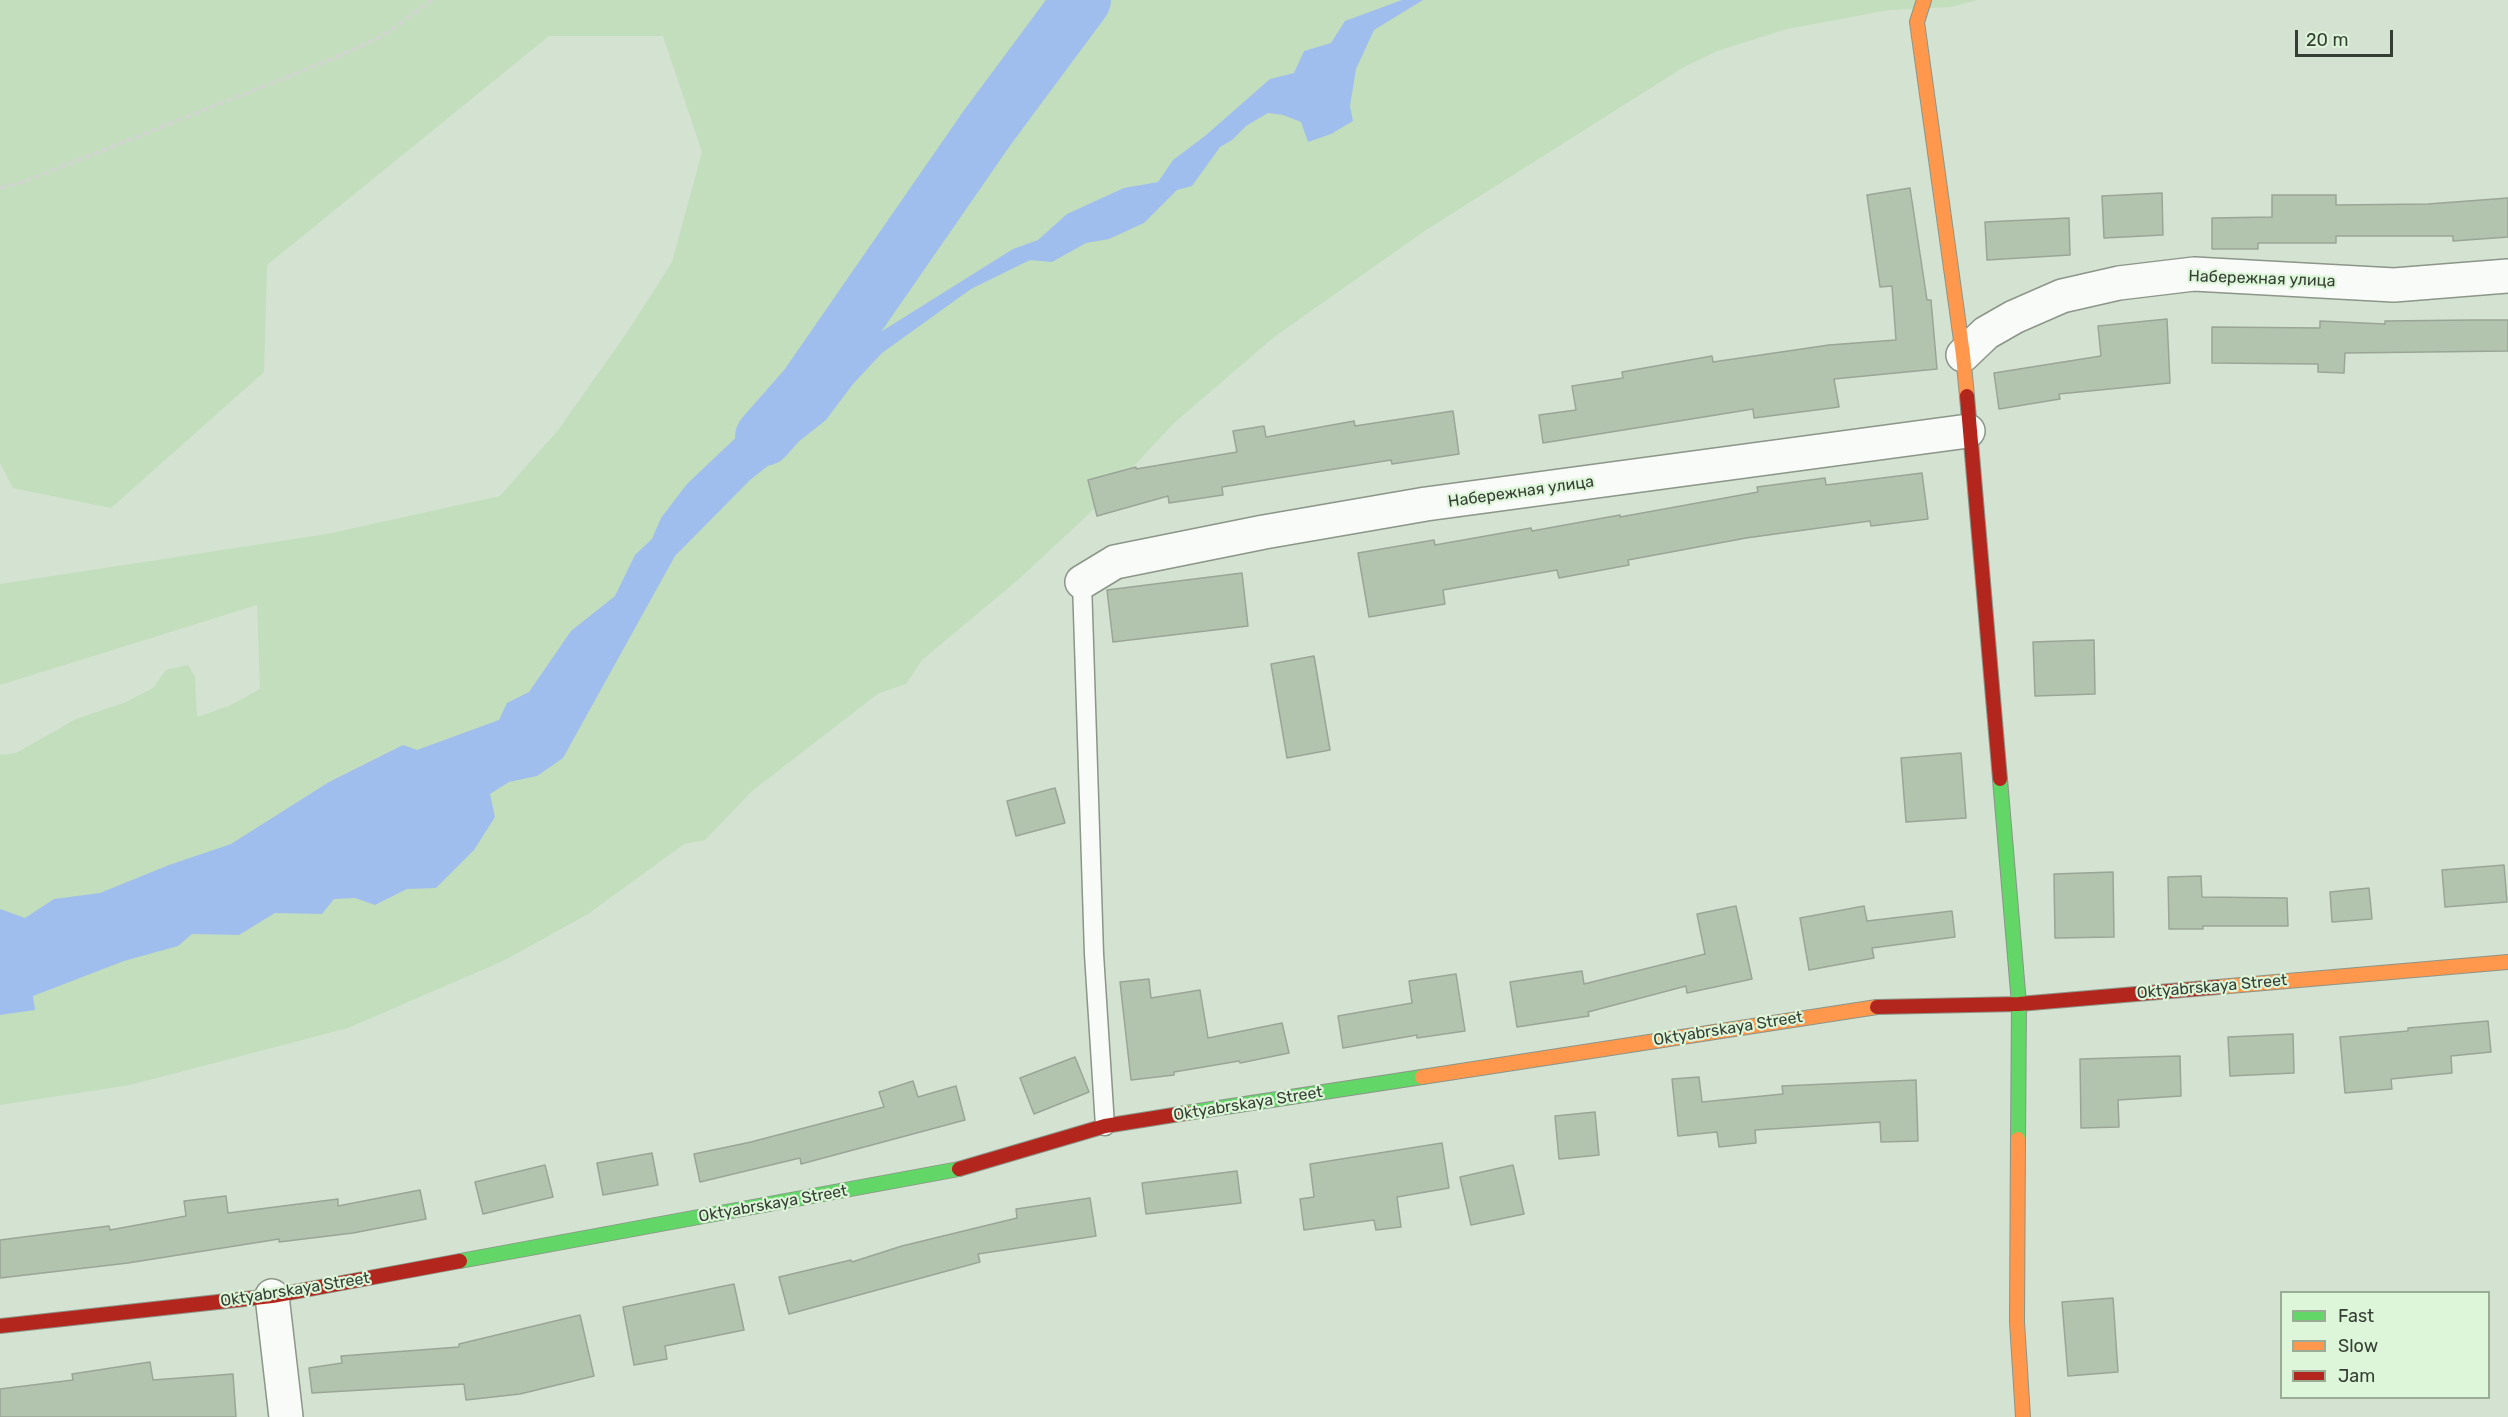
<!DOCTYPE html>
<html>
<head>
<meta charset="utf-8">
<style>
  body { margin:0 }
  #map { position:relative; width:2508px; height:1417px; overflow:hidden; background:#d4e2d1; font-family:Rubik,sans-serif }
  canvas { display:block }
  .legend { position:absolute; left:2280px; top:1291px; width:210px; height:108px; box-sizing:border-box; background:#ddf5d8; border:2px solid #9aac96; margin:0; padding:8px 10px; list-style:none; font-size:18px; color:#353e33 }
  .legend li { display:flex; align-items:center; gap:12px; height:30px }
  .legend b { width:30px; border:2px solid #9aac96 }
  .scale { position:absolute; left:2295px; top:30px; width:98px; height:27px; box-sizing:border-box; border:3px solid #353e33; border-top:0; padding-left:8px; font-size:18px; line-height:21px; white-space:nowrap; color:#353e33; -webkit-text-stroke:4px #ddf5d8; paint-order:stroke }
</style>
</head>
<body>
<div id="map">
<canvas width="2508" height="1417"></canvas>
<ul class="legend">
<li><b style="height:8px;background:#63d668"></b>Fast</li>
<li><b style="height:8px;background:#ff974d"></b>Slow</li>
<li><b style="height:8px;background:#b3261e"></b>Jam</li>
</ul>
<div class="scale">20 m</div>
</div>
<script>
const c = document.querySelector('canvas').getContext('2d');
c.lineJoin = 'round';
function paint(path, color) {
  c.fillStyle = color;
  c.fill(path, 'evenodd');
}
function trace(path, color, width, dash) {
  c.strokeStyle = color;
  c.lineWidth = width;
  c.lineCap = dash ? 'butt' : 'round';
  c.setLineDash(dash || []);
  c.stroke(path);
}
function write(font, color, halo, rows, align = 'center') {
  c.font = font + ' Rubik,sans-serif';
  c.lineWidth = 4.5;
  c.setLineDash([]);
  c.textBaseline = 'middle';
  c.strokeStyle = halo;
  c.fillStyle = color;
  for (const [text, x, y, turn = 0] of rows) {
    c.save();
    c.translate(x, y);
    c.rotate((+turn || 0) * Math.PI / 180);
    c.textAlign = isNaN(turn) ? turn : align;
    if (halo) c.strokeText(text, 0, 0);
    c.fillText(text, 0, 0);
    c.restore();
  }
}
paint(new Path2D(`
  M0,0H1977L1950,7L1889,10L1787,29L1717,51L1684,67L1426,230L1274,337L1174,423L1093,510L1019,579L922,660L906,684L879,693L752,791L705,840L684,844L588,914L505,960L348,1028L130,1085L0,1105V755L16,753L76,719L126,702L153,688L166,670L188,665L195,677L197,717L229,706L260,689L257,605L0,685V584L327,534L500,496L559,429L628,331L672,262L702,152L663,36H549L267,265L264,372L111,508L13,488L0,463Z`), '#c2debc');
paint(new Path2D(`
  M1402,0H1423L1374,30L1356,69L1350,106L1353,121L1331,134L1308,142L1301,122L1283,115L1268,113L1246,126L1232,140L1220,147L1192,186L1177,190L1144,223L1109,239L1086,243L1052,262L1030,260L971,289L882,353L853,384L826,420L750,480L675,556L563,758L537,776L509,782L490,794L495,817L474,850L436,888L407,889L375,905L355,898L334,899L322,914L275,913L239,935L192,934L178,946L124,961L33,996L35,1010L0,1015V909L25,918L54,899L100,893L169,865L231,844L329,782L403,745L417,750L499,720L507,703L529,692L571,631L615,596L635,555L652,539L661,518L687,484L802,375L833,374L871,338L1013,249L1038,240L1067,214L1124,188L1158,182L1173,160L1205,136L1270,79L1294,73L1304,51L1331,43L1345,21Z`), '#a0beed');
trace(new Path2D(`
  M764,437L807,388L987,128L1082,0`), '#a0beed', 58);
const building = new Path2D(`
  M1910,188L1927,300H1931L1937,369L1834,379L1839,407L1754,418L1753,409L1543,443L1539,415L1576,410L1572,386L1623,378L1622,372L1712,356L1713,362L1829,345L1896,340L1892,286L1880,287L1867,195Z
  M2162,193L2163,235L2104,238L2102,196Z
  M2272,195H2336V205L2428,204L2508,198V237L2453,241V236H2336V243H2258V249H2212V218L2272,217Z
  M2069,218L2070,255L1987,260L1985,222Z
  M2167,319L2170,383L2059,394L2060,399L1999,409L1994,373L2101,356L2098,326Z
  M2472,320H2508V351L2345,353L2344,373L2318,372V364L2212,363V327L2320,328V321L2385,324V321Z
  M1453,411L1459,454L1392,464L1391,460L1222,487L1223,495L1169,503L1168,496L1097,516L1088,480L1136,467V469L1237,452L1233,431L1264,426L1266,437L1354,421L1355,426Z
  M1922,473L1928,519L1871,526L1870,521L1746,538L1628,560L1629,565L1559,578L1557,570L1443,590L1445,604L1369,617L1358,553L1434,540L1435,545L1531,528L1532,531L1620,515V517L1758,492L1757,487L1825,478L1826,485Z
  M1242,573L1248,626L1113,642L1107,590Z
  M2094,640L2095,694L2035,696L2033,642Z
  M1314,656L1330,750L1287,758L1271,664Z
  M1961,753L1966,818L1906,822L1901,758Z
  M1055,788L1065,823L1016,836L1007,801Z
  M2504,865L2507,902L2445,907L2442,870Z
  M2113,872L2114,937L2055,938L2054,874Z
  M2201,876L2202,897L2287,898L2288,926H2203V929H2169L2168,877Z
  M2369,888L2372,919L2332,922L2330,892Z
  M1736,906L1752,979L1687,993L1686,986L1588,1012L1589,1016L1517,1027L1510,982L1582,971L1584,984L1705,954L1697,914Z
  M1864,906L1867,921L1952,911L1955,937L1872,948L1874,958L1809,970L1800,918Z
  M1456,974L1465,1031L1417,1038V1035L1343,1048L1338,1016L1412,1003L1409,981Z
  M1149,979L1151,998L1200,990L1208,1038L1282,1023L1289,1053L1240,1063L1239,1061L1174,1072V1075L1131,1080L1120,982Z
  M2488,1021L2491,1052L2451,1056L2452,1073L2391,1079L2392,1089L2345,1093L2340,1037L2408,1031V1028Z
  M2293,1034L2294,1073L2230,1076L2228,1037Z
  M2180,1056L2181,1096L2118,1100L2119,1127L2081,1128L2080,1059Z
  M1075,1057L1089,1092L1034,1114L1020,1078Z
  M1699,1077L1702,1102L1783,1094L1782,1086L1916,1080L1918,1141L1881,1142L1880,1122L1755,1130L1756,1143L1719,1147L1717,1132L1678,1136L1672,1079Z
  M913,1081L918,1097L956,1086L965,1120L801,1164L800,1158L700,1182L694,1154L751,1142L884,1107L879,1092Z
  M1595,1112L1599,1155L1559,1159L1555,1116Z
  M1442,1143L1449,1188L1397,1197L1401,1227L1376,1230L1374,1220L1304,1230L1300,1199L1314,1197L1310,1164Z
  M652,1153L658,1185L603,1195L597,1163Z
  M545,1165L553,1197L483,1214L475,1182Z
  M1513,1165L1524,1214L1471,1225L1460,1177Z
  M1237,1171L1241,1203L1146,1214L1142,1183Z
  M420,1190L426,1219L353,1233L279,1242V1239L128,1263L0,1278V1240L109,1226L110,1230L186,1216L184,1201L226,1196L228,1213L338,1199V1206Z
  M1090,1198L1096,1236L978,1254L980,1262L789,1314L779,1277L851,1260L852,1262L902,1246L1017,1218L1016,1209Z
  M734,1284L744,1330L665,1346L667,1359L634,1365L623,1307Z
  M2113,1298L2118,1372L2068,1376L2062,1302Z
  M580,1315L594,1376L520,1394L466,1400L464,1384L312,1393L309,1368L342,1363L341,1356L459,1347V1344Z
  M150,1362L153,1380L233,1374L236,1417H0V1389L73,1380L72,1374Z`);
paint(building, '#b2c4ae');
trace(building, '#9aa598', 1.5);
const lane = new Path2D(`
  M1082,582L1094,954L1105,1126`);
const street = new Path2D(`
  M1963,355L1986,333L2014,317L2062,296L2119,283L2194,274L2394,285L2508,276
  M1082,582L1115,562L1264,532L1426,504L1968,431
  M272,1296L286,1417`);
const fast = new Path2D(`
  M2000,779L2019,1004L2018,1139
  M1186,1113L1422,1077
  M460,1261L959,1169`);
const slow = new Path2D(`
  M1924,0L1917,22L1963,355L1967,396
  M2218,987L2508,962
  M1422,1077L1877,1007
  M2018,1139L2017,1322L2023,1417`);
const jam = new Path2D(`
  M1967,396L2000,779
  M1877,1007L2019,1004L2218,987
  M959,1169L1105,1126L1186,1113
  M0,1326L272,1296L460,1261`);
trace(lane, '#8b9588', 21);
trace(street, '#8b9588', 36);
trace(fast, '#8b9588', 16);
trace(slow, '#8b9588', 16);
trace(jam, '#8b9588', 16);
trace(new Path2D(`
  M0,188L26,181L327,61L383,36L432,0`), '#d1d5d0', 4, [6, 3]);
trace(lane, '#f9fbf8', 18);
trace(street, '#f9fbf8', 33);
trace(fast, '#63d668', 14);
trace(slow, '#ff974d', 14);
trace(jam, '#b3261e', 14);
write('16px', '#353e33', '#ddf5d8', [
  ["Набережная улица",2262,279,2],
  ["Набережная улица",1521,492,-8],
  ["Oktyabrskaya Street",2212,987,-5],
  ["Oktyabrskaya Street",1728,1029,-9],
  ["Oktyabrskaya Street",1248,1104,-9],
  ["Oktyabrskaya Street",773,1204,-10],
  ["Oktyabrskaya Street",295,1290,-9]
]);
</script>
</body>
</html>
